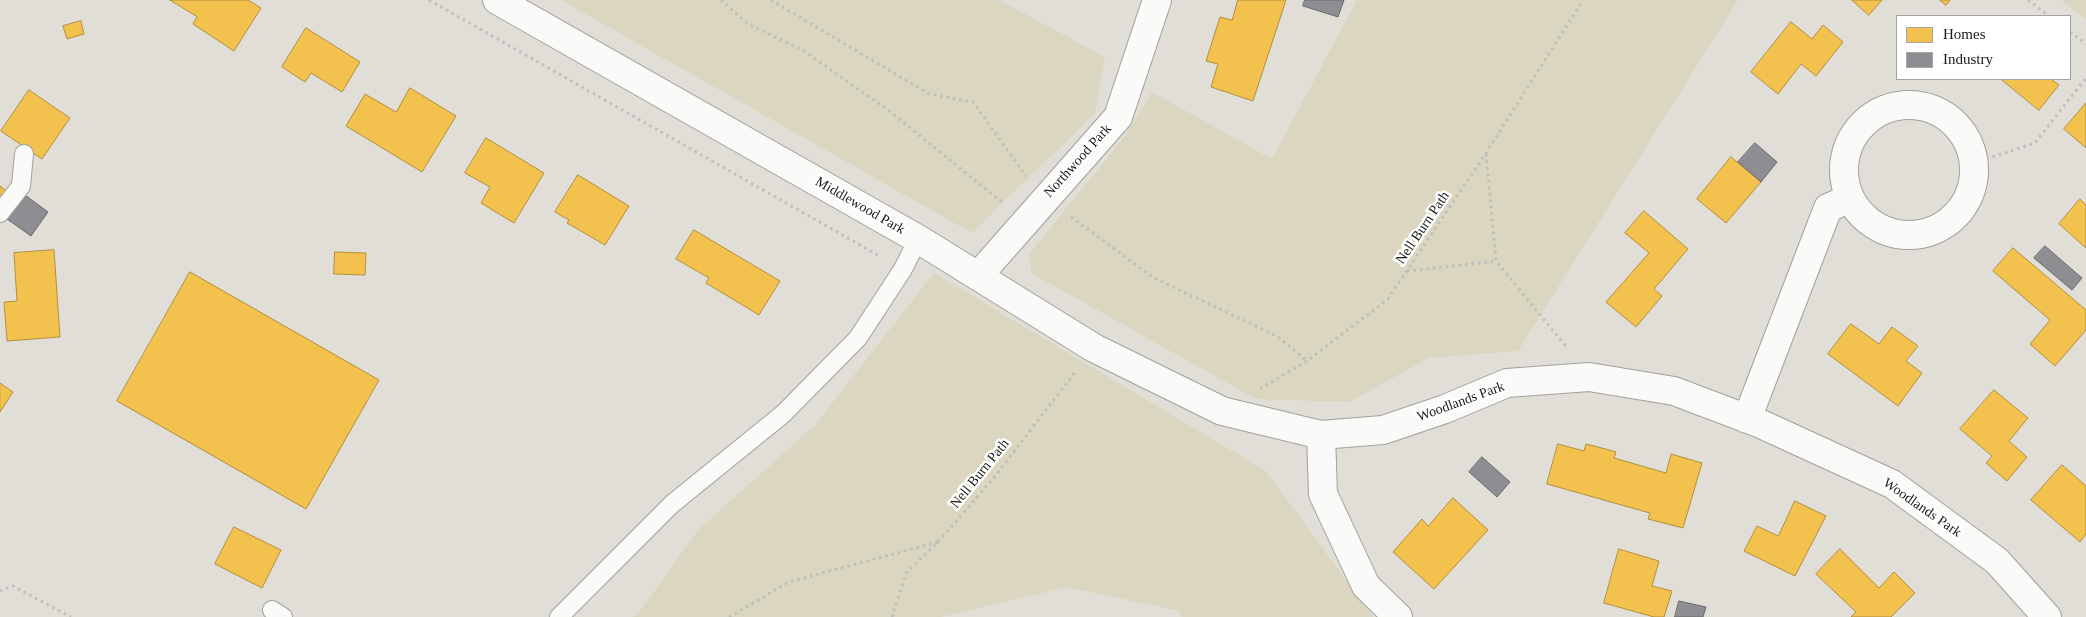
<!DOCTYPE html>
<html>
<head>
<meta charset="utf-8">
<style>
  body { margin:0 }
  #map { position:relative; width:2086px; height:617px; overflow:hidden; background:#e0ded6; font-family:"Times New Roman",serif }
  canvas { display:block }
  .legend { position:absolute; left:1896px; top:15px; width:175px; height:65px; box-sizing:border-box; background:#fff; border:1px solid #a3a3a1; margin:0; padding:6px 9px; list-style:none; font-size:15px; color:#1a1914 }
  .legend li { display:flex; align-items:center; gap:10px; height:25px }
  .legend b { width:25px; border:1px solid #a3a3a1 }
</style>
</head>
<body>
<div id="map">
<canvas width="2086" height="617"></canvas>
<ul class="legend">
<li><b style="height:14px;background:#f2c14e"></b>Homes</li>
<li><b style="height:14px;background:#8d8d92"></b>Industry</li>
</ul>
</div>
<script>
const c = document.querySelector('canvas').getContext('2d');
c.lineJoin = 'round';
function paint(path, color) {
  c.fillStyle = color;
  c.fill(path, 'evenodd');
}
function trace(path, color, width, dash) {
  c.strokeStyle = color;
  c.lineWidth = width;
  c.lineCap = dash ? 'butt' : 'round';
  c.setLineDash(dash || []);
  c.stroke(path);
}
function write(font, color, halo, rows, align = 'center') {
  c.font = font + ' "Times New Roman",serif';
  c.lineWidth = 5;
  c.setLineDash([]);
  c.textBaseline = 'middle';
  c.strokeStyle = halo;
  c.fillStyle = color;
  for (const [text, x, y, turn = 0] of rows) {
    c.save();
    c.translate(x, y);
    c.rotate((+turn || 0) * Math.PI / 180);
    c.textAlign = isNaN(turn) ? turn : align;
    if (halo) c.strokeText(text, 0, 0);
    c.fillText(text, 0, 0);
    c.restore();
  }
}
paint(new Path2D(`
  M561,0H999L1105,57L1095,113L972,233Z
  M1357,0H1738L1518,351L1428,358L1350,402L1256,399L1031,273L1030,253L1126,135L1152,92L1272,159Z
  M2061,0H2086V19Z
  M934,273L1266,471L1373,617H1182L1180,611L1067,587L941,617H632L638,614L698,530L815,425Z`), '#dbd6bf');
const homes = new Path2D(`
  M170,0H248L261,8L234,51L193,24L197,17Z
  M1238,0H1286L1253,101L1211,87L1218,64L1206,61L1220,17L1232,20Z
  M1852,0H1882L1869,15Z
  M1940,0H1950L1946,5Z
  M81,21L84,34L67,39L63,26Z
  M1791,22L1812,39L1823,25L1843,42L1816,76L1801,64L1778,94L1751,72Z
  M306,28L360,62L342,92L311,73L305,82L282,67Z
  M2001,79H2051L2059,85L2039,110Z
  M410,88L456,116L422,172L346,126L365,94L396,112Z
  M29,90L70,118L42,159L1,131Z
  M2086,103V148L2064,129Z
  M486,138L544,173L514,223L481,203L490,187L465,173Z
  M1731,157L1761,182L1726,223L1697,199Z
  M578,175L629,206L605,245L567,223L569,220L555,212Z
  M0,186L9,193L0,204Z
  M2080,199L2086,205V248L2059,224Z
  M1644,211L1688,249L1654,289L1662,296L1636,327L1606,302L1649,253L1625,233Z
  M694,230L780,281L759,315L706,283L709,278L676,259Z
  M2013,248L2086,310V330L2055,366L2030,344L2050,320L1993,271Z
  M54,250L60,337L7,341L4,302L17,301L14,253Z
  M335,252L366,253L365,275L334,274Z
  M190,272L379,380L306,509L117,401Z
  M1851,324L1879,344L1892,327L1918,346L1906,361L1922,373L1898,406L1828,354Z
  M0,383L13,392L0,412Z
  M1994,390L2028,418L2009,441L2027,457L2007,481L1986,463L1992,456L1960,429Z
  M1558,444L1584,451L1586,444L1602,448L1616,452L1614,458L1666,473L1671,454L1702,463L1683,528L1648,519L1650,513L1547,484Z
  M2062,465L2086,486V534L2080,542L2031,500Z
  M1453,498L1488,530L1434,589L1393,552L1422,519L1428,526Z
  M1795,501L1826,516L1795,576L1744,551L1757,526L1778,536Z
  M234,527L281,550L262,588L215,564Z
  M1619,549L1659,561L1652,586L1672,591L1664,617H1654L1604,603Z
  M1840,549L1879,588L1894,572L1915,593L1891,617H1851L1856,612L1816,574Z`);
paint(homes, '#f2c14e');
trace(homes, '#b18f3d', 1);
const industry = new Path2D(`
  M1305,0H1344L1338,17L1303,6Z
  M1755,143L1777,162L1761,182L1738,162Z
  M25,195L48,212L31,236L7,219Z
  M2045,246L2082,278L2072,290L2034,258Z
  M1482,457L1510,482L1497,497L1469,472Z
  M1679,601L1706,607L1703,617H1675Z`);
paint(industry, '#8d8d92');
trace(industry, '#6a6a6c', 1);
const lane = new Path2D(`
  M0,213L21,186L24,154
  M272,610L283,617
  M559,617L672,504L783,414L858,338L903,269L918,239`);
const street = new Path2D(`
  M497,0L918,239L1094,348L1222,411L1321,435L1383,430L1445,409L1507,383L1589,377L1674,391L1761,424L1892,484L1997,561L2047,617
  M1844 170a65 65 0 1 1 130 0a65 65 0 1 1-130 0Z
  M978,276L1118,117L1157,0
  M1747,419L1828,208L1850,198
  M1321,435L1323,494L1366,586L1398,617`);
trace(lane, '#a1a09b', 20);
trace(street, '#a1a09b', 30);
trace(new Path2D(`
  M429,0L881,257
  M721,0L748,24L804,51L888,110L1003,203
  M771,0L929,94L973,102L1026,176
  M2028,0L2049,16
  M2070,32L2086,44
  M1486,154L1496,261L1568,349
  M1974,163L2035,143L2086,78
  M1071,217L1154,278L1277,336L1307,361
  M1407,271L1496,261
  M1260,389L1307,361L1388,299L1486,153L1583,0
  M0,591L13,586L71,617
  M729,617L789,582L938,542
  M892,617L906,573L938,542L992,480L1076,371`), '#bebebb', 3, [2.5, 4]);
trace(lane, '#fafaf9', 18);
trace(street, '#fafaf9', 28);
write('14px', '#1a1914', '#fff', [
  ["Northwood Park",1078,161,-48],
  ["Middlewood Park",860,206,30],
  ["Nell Burn Path",1423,228,-56],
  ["Woodlands Park",1461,402,-20],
  ["Nell Burn Path",980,474,-51],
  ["Woodlands Park",1922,508,35]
]);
</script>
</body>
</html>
